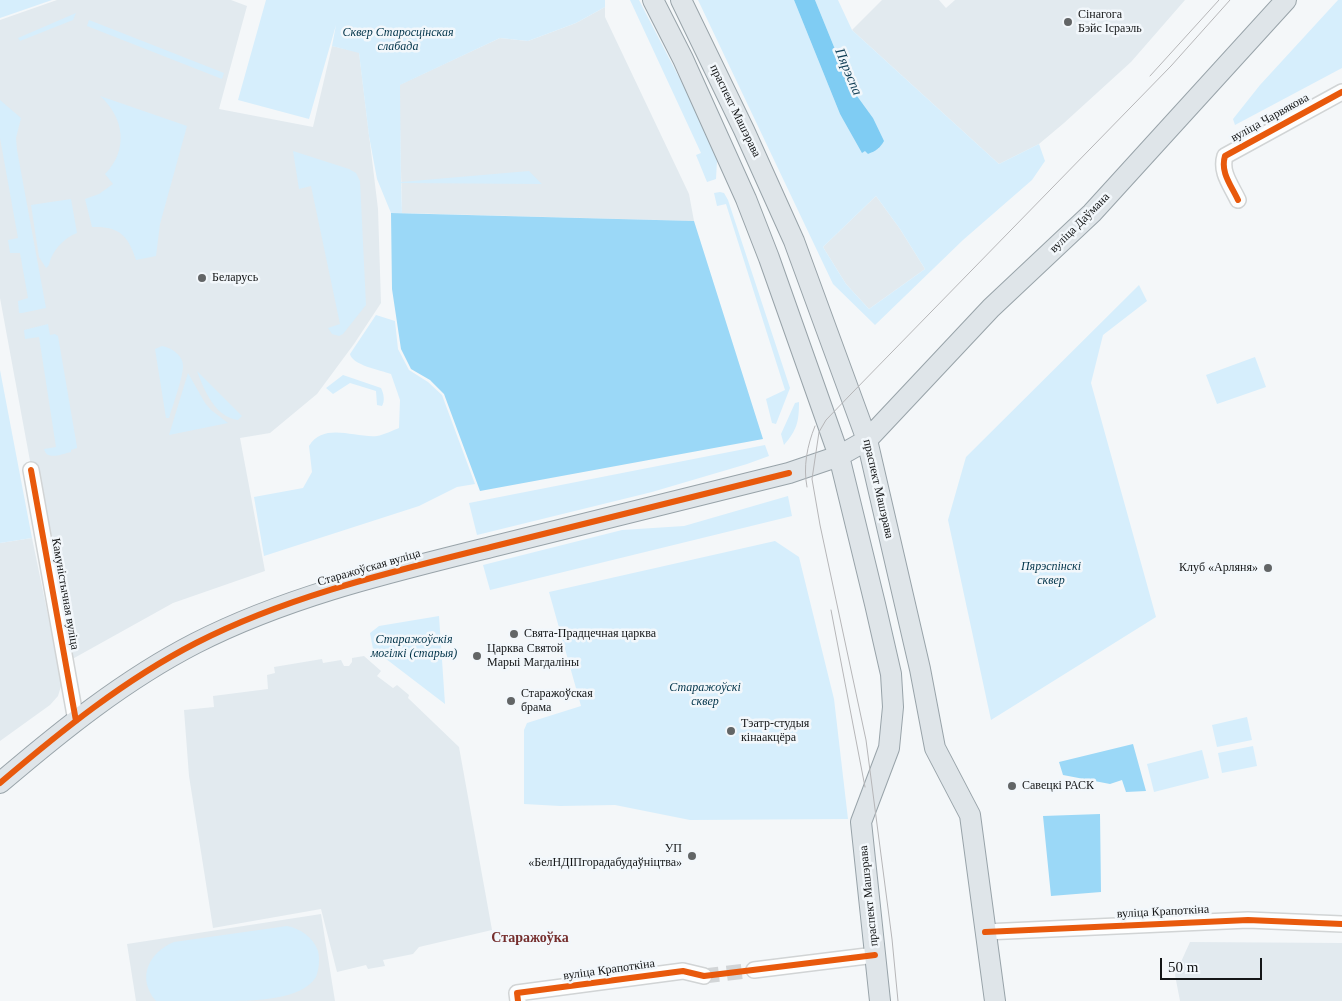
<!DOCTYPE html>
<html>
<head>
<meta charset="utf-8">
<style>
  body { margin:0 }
  #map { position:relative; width:1342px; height:1001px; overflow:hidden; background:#f4f7f9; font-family:Georgia,serif }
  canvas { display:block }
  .scale { position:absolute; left:1160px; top:958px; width:102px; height:22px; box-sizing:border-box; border:2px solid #141617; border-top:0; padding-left:6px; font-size:15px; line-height:18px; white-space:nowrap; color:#141617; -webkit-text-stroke:4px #f2f7fb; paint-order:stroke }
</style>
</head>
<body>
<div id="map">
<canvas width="1342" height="1001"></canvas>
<div class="scale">50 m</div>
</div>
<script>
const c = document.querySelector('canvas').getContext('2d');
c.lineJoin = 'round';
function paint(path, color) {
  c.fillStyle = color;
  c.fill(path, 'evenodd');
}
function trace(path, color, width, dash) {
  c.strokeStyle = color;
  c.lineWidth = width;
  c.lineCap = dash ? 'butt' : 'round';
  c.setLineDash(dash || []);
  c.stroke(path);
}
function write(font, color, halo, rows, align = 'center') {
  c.font = font + ' Georgia,serif';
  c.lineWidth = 5;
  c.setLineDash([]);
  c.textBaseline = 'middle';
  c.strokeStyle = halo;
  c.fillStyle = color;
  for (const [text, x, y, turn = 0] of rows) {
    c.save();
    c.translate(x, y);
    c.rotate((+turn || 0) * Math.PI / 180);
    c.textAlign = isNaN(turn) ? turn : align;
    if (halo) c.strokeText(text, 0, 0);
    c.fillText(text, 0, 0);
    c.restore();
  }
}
paint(new Path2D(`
  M57,0H231L247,6L219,109L313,127L332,46L359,52L378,209L381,303L354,344L317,394L270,433L240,438L265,571L173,603L67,662L0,298V20Z
  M882,0H939L946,8L955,0H1185L1131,62L1064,123L1039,144L999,164L852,30Z
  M605,7V17L689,194L694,221L402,213L399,85L500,38L528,41L576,23Z
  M876,196L900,229L925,269L869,309L846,284L823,247Z
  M32,538L62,683L58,696L50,705L0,741V543Z
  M364,656L381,671L377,676L393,688L397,685L409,695L408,698L459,747L492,930L419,947L413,954L383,960L385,966L368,969L366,965L337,972L321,909L213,928L189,776L184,710L214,707L213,696L268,689L267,675L275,673L274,667L322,659L323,663L341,660L344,666H349L352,662V658Z
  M321,914L335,1001H136L127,944Z
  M1190,942L1342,943V1001H1180L1175,975Z`), '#e2eaef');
paint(new Path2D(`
  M0,0H52L0,18Z
  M266,0H605V7L576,23L528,41L500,38L400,85L401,182L529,171L542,184L401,183L402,213H391L377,179L369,136L359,53L332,46L336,25L309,119L238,100Z
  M630,0H639L713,143L717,161L716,179L707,182L696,155L701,153Z
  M698,0H794L840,114L868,154L879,148L873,118L852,89V79L850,75L843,69L815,0H838L852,30L999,164L1039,144L1045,161L1032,180L963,240L875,325L833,284ZM876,196L900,229L925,269L869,309L846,284L823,247Z
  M1338,0H1342V68L1235,125L1233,119L1260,85Z
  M76,13L73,20L20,41L18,38Z
  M89,20L224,73L222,79L87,26Z
  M100,96L187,126L160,224L156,256L136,260C128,235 119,226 92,227L85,199L99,194L113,184L105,174C129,150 124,117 100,96Z
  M0,100L21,118L16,138L17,150L46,308L22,313H19L18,301L28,298L20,253H10L8,240L18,238L0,138Z
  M293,151L349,169L356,173L360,181L366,305L343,334L339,336L332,334L328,328L340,324L311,186L299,189Z
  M720,192L724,193L728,200L790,388L776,424L772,423L766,399L785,390L726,204L717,206L714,193Z
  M71,199L77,233C66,237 56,247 51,258C49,263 50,265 46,268L39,257L31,205Z
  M1139,285L1147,301L1103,335L1091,383L1156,617L991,720L948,520L966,457Z
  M376,315L395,321L398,349L409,370L428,382L442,395L475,484L457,487L419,506L264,556L254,497L303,488L312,472L309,446C324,422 354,438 377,436C384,435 393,430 399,428L400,400L391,374C380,370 352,365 350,354Z
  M48,324L50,335L55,334L58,336L77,447V448L71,450V452C62,454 47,461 44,449L56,447L39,337L25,339L24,330Z
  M162,346C172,348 184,356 183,367C182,380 173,405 169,418H166L155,349Z
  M1255,357L1266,387L1217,404L1206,375Z
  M0,370L32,538L0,543Z
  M197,371L242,416L238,420C215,417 204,390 197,371Z
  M188,373L205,403L211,410L228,423L169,435Z
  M343,375L381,388C384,394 385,401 382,406L377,405L376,391L350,383L333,394L326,388Z
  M799,402C799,422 797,430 784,445L781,434L795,403Z
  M765,445L769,456L747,464L652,492L477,535L469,503Z
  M788,496L792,516L490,590L483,565L622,530L684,526Z
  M775,541L799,557L834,699L848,819L690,820L615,805L560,806L524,804V730L527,723L581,706L549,592Z
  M439,616L445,704L373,649L370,633L379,626Z
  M1247,717L1252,740L1217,747L1212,725Z
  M1253,746L1257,766L1222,773L1218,753Z
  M1202,750L1209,778L1154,792L1147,764Z
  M287,926C301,929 313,937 318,951C320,960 319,969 316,977C301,1001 250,1001 221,1001C199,1001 178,1001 156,1001C136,978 149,952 174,942Z`), '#d6eefc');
paint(new Path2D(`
  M391,213L694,221L763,439L480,491L444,394L430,380L411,369L401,349L392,289Z
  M1133,744L1146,791L1126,792L1122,780L1110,784L1063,775L1059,762Z
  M1100,814L1101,892L1051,896L1043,816Z`), '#9bd8f7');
paint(new Path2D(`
  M794,0H815L843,69L850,75L852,79V89L873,118L884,141C880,148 876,151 868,154L865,151L862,153L840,114Z`), '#7fccf3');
trace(new Path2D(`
  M704,976L754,970`), '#d2d5d7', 15, [15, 8]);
const minor = new Path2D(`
  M1238,200C1231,185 1220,172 1225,156L1342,92
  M31,470L76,721
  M985,932L1248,920L1342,924
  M754,970L875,955
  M518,1001L517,993L532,991L683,971L704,976`);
const major = new Path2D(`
  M653,0L683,59L746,199L769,258L839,456L875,604L891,674L893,707L889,748L861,822L880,1001
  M681,0L744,130L794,241L867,440L920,669L935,748L970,815L995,1001
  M0,783C61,731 124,680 196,643C288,596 391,572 491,547C590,522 689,497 789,473L839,456L867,440L991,308L1092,213L1286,0`);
trace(minor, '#d1d4d5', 18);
trace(major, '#98a3a9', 22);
trace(minor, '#fdfefe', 15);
trace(major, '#dfe5e9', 20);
trace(new Path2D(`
  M1150,76L1219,0
  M807,487C803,467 807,446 815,426
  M831,610L865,787
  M898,1001L892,939L866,740L820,525L812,479L819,432L826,420L851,394L1171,66L1230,0`), '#b6b6b8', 1);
trace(new Path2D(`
  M1238,200C1231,185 1220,172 1225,156L1342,92
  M31,470L76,721
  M0,783C61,731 124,680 196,643C288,596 391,572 491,547C590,522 689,497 789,473
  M985,932L1248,920L1342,924
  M518,1001L517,993L683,971L704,976L875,955`), '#e8590c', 6);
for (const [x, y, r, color] of [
  [1068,22,5,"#626566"],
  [202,278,5,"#626566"],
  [1268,568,5,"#626566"],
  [514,634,5,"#626566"],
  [477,656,5,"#626566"],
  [511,701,5,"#626566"],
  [731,731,5,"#626566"],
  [1012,786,5,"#626566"],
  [692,856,5,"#626566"]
]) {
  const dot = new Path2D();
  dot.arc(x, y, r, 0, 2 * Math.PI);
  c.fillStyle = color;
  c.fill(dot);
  trace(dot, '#f2f7fb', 2);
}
write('12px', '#141617', '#f2f7fb', [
  ["Сінагога",1078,15],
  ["Бэйс Ісраэль",1078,29],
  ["Беларусь",212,278],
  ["Клуб «Арляня»",1258,568,"right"],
  ["Свята-Прадцечная царква",524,634],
  ["Царква Святой",487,649],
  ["Марыі Магдаліны",487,663],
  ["Старажоўская",521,694],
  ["брама",521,708],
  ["Тэатр-студыя",741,724],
  ["кінаакцёра",741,738],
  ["Савецкі РАСК",1022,786],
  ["УП",682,849,"right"],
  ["«БелНДІПгорадабудаўніцтва»",682,863,"right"]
], 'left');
write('italic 12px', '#013349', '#f2f7fb', [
  ["Сквер Старосцінская",398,33],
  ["слабада",398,47],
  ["Пярэспінскі",1051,567],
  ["сквер",1051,581],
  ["Старажоўскія",414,640],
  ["могілкі (старыя)",414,654],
  ["Старажоўскі",705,688],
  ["сквер",705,702]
]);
write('12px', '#141617', '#f2f7fb', [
  ["праспект Машэрава",735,111,64],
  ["вуліца Чарвякова",1270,118,-29],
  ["вуліца Даўмана",1080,223,-45],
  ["праспект Машэрава",878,489,77],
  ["Старажоўская вуліца",369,568,-16],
  ["Камуністычная вуліца",65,594,80],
  ["праспект Машэрава",869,896,-96],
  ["вуліца Крапоткіна",1163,912,-3],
  ["вуліца Крапоткіна",609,970,-8]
]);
write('italic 14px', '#103e55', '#f2f7fb', [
  ["Пярэспа",848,72,67]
]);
write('bold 14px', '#752e2d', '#f2f7fb', [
  ["Старажоўка",530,938]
]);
</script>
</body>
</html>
